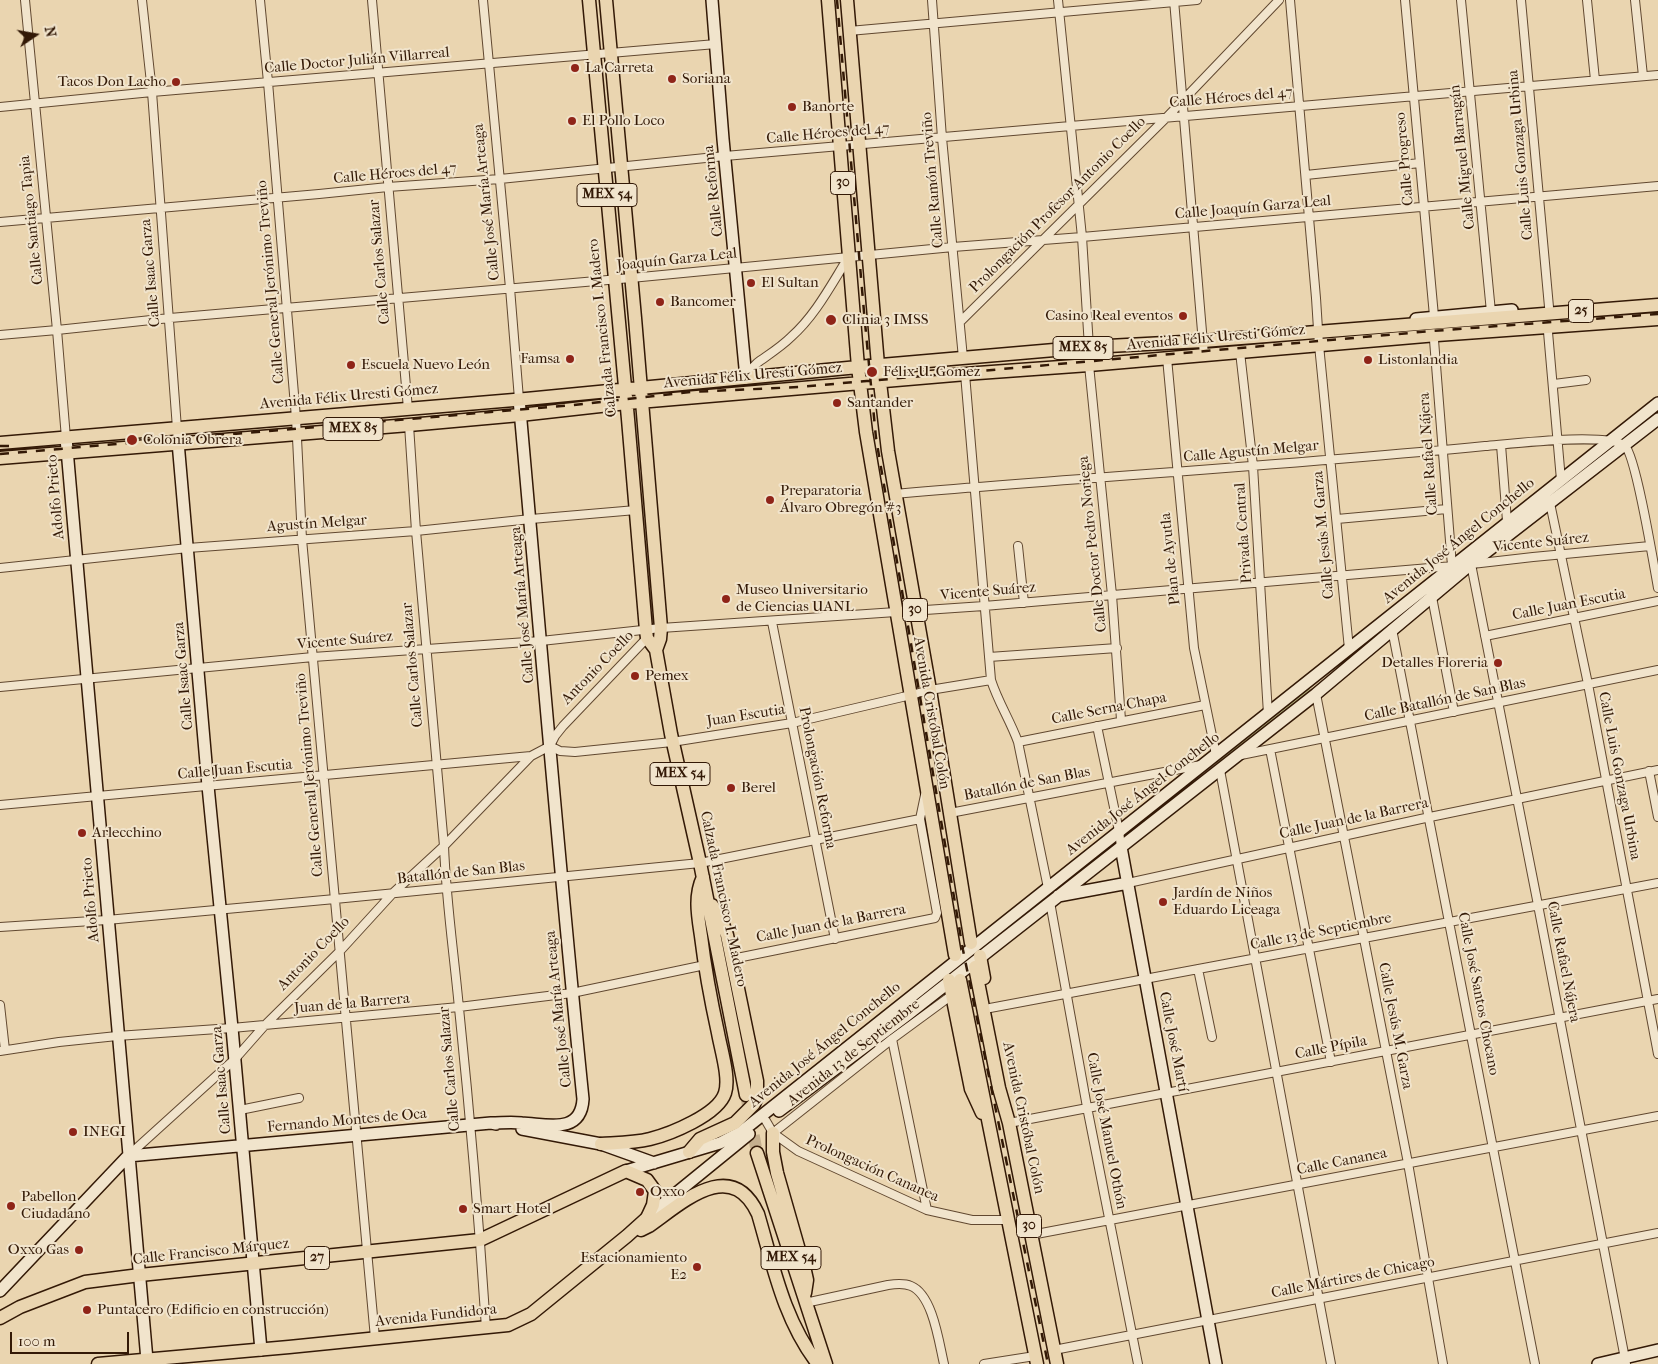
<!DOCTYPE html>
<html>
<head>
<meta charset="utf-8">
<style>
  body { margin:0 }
  #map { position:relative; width:1658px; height:1364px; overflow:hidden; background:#ead5b0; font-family:"IM FELL French Canon",serif }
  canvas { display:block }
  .north { position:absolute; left:10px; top:10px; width:50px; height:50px; -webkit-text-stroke:4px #f1e4cc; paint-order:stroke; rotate:78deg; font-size:14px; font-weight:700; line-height:20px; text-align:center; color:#331906 }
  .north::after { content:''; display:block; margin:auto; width:18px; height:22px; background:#331906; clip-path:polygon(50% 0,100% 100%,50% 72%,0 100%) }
  .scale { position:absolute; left:10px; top:1332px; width:119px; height:22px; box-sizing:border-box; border:2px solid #331906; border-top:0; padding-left:6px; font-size:15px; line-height:18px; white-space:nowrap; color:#331906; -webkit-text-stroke:4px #f1e4cc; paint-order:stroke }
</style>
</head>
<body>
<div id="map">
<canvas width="1658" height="1364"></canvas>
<div class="north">N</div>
<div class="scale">100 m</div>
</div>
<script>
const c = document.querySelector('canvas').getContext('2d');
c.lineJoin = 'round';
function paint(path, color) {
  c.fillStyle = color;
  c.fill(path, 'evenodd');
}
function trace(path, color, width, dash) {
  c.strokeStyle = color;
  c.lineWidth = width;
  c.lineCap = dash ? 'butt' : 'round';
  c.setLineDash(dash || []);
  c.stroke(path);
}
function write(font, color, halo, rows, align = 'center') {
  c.font = font + ' "IM FELL French Canon",serif';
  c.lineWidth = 4;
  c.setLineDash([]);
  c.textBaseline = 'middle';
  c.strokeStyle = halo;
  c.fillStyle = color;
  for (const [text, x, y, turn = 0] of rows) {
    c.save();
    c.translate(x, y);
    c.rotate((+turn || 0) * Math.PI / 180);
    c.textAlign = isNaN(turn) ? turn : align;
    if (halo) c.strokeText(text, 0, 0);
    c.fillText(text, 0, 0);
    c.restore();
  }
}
paint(new Path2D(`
  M1309,687L1311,691L1220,764L1212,762Z`), '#bdbb87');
trace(new Path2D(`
  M747,1100L757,1153`), '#c5af8e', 12, [12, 6]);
const street = new Path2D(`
  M25,0L57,330L66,438
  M142,0L152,92L178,442
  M260,0L268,82L296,418L302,539L375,1338
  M372,0L408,409
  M483,0L510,288L519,399
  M932,0L942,138L963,358
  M1058,0L1082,237L1089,347
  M1174,0L1204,355
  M1290,0L1316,298L1319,345L1349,649
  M1405,0L1434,316
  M1461,0L1491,312
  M1521,0L1549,307
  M1587,0L1595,80
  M1635,0L1643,76
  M849,31L1197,0
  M0,107L152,92L716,44
  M1306,175L1420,163
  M0,222L319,194L388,187L500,179L725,156L1658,75
  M960,322L1167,117L1279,0
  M1548,332L1561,480
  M0,335L57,330L170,318L631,278L953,247L1082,237L1658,186
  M1434,340L1452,566
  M1240,352L1253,466L1268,714
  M1167,358L1194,648L1216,755
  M1089,365L1112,595L1121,720
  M965,374L991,680C998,702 1010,720 1018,742L1048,888
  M749,378L752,368L757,363C768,355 781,347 791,337C815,316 831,285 848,258
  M1554,384L1586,380
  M409,425L416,531L444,846C446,900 454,954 459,1008C470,1114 479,1221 486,1328
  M1501,445L1507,521
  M895,494C1092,477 1289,465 1485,446C1510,444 1608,432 1625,446C1636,456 1654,566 1658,588
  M1550,503L1588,684L1658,1054
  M1337,519L1447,509
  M1018,546L1024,603
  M1471,564L1538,905L1626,1364
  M1472,564L1533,557L1650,546
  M0,568L188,548L416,531L531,519L636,510
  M1432,597L1454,712
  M772,622L835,939
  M1392,629L1535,1364
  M1485,636L1658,601
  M989,657L1117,648
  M0,687L313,657L541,641L661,628L984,606L1453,566
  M1316,694L1408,1163L1443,1364
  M1097,726L1119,831L1121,847
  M1018,742L1205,705
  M550,746L560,751L575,752L672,742L792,723L911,695L930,690L991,680
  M1270,749L1331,1062
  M1241,755L1658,670
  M1220,770L1331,1364
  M1649,771L1658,817
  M0,805L531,756
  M950,813L1201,765
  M1128,883L1430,817L1658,770
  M1050,902L1087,1107L1138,1364
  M0,927L107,920L335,899L700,863L920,819
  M732,959L935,918L937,913L920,819L925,795
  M1198,969L1212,1037
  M0,1005L5,1050
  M990,1008L1658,883
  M892,1039L927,1210
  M0,1051L59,1042L117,1036L232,1028L459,1007L572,993L705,965
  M240,1110L299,1098
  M766,1121L773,1133L798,1151L927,1210L972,1220H1008
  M1009,1123L1658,999
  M773,1133L892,1039L952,995
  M128,1156L235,1059L265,1025L340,951L393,893L444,846L531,756L550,746L555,736L563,726L647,638
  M1031,1235L1658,1116
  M805,1303L888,1285C895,1284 904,1283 911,1286C933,1295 939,1343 944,1364
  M1054,1350L1658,1233
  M984,1364L1035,1356`);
const secondary = new Path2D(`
  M712,0L723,139L746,378
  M1416,319L1512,310
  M66,438L147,1360
  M178,442L208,786L232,1028L261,1350
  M1121,847L1216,1364
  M1058,896L1128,883
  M779,1111L907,1015L1316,694L1471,564L1658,419
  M491,1123C501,1123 511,1122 522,1123C547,1124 581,1135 583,1099C559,866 540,633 519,399
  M522,1129L601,1144L654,1163
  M626,1171L720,1143L741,1132L1658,403
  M647,1217L749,1134
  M0,1291L128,1156L491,1123L496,1124
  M1598,1364L1658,1350`);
const primary = new Path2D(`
  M589,0L628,419L646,630L647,638L656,650L671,734L700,863L746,1095
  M606,0L635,318L661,628L660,639L656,650
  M828,0L858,367L866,432L955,955
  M847,0L878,365L888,451L930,690L971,943
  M0,443L526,399L858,367L1089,347L1203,341L1658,305
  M0,458L409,425L520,415L627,403L978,373L1089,365L1437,335L1658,319
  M980,956L984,978
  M975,967L999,1088L1009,1123L1057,1364
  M949,980L971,1089L982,1113
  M960,980L1037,1364
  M773,1133V1152L777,1173L805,1271L807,1280L805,1293
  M601,1144C617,1143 634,1143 650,1139C670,1134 718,1115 725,1093C730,1078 721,1050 718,1033C711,1001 705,969 701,936C698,916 694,896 703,877
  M689,1152L700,1139L735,1123L754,1104L757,1097V1081L727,935L721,919L712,905
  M757,1153L826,1364
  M641,1230L649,1226C682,1203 731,1156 758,1214C773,1265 784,1321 818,1364
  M0,1318L20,1307L85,1282L140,1275L480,1240L626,1171L647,1180L655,1191L653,1205L647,1218L627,1236L531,1314L508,1325L289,1347L98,1364`);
trace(street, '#614830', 10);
trace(secondary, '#331906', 14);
trace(primary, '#331906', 15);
trace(street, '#f1e4cc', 8);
trace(secondary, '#f1e4cc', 11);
trace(primary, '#ead5b0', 12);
trace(new Path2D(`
  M837,0L864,312L876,438L963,950L1048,1364
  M0,446H16
  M0,454L573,405L691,392L799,387L1432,331L1658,314`), '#331906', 2.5, [9, 9]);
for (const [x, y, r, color] of [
  [575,68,5,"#8f2418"],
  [672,79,5,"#8f2418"],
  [176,82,5,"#8f2418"],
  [792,107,5,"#8f2418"],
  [572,121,5,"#8f2418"],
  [751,283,5,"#8f2418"],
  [660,302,5,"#8f2418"],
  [1183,316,5,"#8f2418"],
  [831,320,6,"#8f2418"],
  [570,359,5,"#8f2418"],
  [1368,360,5,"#8f2418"],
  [351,365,5,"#8f2418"],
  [872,372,6,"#8f2418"],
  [837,403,5,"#8f2418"],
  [132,440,6,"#8f2418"],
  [770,500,5,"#8f2418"],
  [726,599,5,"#8f2418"],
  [1498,663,5,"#8f2418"],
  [635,676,5,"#8f2418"],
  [731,788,5,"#8f2418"],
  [82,833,5,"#8f2418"],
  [1163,902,5,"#8f2418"],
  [73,1132,5,"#8f2418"],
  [640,1192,5,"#8f2418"],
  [11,1206,5,"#8f2418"],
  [463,1209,5,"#8f2418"],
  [79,1250,5,"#8f2418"],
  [697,1267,5,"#8f2418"],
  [87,1310,5,"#8f2418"]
]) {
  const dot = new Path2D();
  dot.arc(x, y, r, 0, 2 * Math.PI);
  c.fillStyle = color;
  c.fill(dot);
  trace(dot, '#f1e4cc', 2);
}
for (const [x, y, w] of [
  [843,183,25],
  [607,195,60],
  [1581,311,25],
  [1083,348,60],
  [353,429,60],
  [915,610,25],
  [680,774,60],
  [1029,1226,25],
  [317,1258,25],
  [791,1258,60]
]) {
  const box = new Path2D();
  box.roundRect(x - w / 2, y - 11.5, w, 23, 4);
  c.fillStyle = '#f1e4cc';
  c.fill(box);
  trace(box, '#331906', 1);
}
write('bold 14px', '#331906', null, [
  ["30",843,183],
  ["MEX 54",607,195],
  ["25",1581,311],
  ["MEX 85",1083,348],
  ["MEX 85",353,429],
  ["30",915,610],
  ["MEX 54",680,774],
  ["30",1029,1226],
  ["27",317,1258],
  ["MEX 54",791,1258]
]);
write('15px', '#331906', '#f1e4cc', [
  ["Calle Doctor Julián Villarreal",357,61,-5],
  ["Calle Héroes del 47",1231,98,-5],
  ["Calle Héroes del 47",828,134,-5],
  ["Calle Luis Gonzaga Urbina",1521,155,-95],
  ["Calle Miguel Barragán",1463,157,-96],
  ["Calle Progreso",1405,159,-95],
  ["Calle Héroes del 47",395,174,-5],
  ["Calle Ramón Treviño",933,180,-95],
  ["Calle Reforma",714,191,-96],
  ["Calle José María Arteaga",487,202,-96],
  ["Prolongación Profesor Antonio Coello",1058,205,-45],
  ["Calle Joaquín Garza Leal",1253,208,-5],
  ["Calle Santiago Tapia",32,220,-96],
  ["Joaquín Garza Leal",677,260,-6],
  ["Calle Carlos Salazar",380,262,-95],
  ["Calle Isaac Garza",151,273,-95],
  ["Calle General Jerónimo Treviño",271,282,-95],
  ["Calzada Francisco I. Madero",603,328,-96],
  ["Avenida Félix Uresti Gómez",1216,338,-5],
  ["Avenida Félix Uresti Gómez",753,376,-5],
  ["Avenida Félix Uresti Gómez",349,397,-5],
  ["Calle Agustín Melgar",1251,452,-5],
  ["Calle Rafael Nájera",1429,454,-94],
  ["Adolfo Prieto",56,497,-95],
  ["Agustín Melgar",317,524,-4],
  ["Privada Central",1244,533,-94],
  ["Calle Jesús M. Garza",1324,535,-95],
  ["Avenida José Ángel Conchello",1459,541,-39],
  ["Vicente Suárez",1541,543,-6],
  ["Calle Doctor Pedro Noriega",1093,544,-96],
  ["Plan de Ayutla",1171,559,-96],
  ["Vicente Suárez",988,592,-5],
  ["Calle José María Arteaga",523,605,-95],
  ["Calle Juan Escutia",1569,605,-11],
  ["Vicente Suárez",345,641,-5],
  ["Calle Carlos Salazar",413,665,-95],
  ["Antonio Coello",598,668,-46],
  ["Calle Isaac Garza",184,676,-95],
  ["Calle Batallón de San Blas",1445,700,-12],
  ["Calle Serna Chapa",1109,709,-11],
  ["Avenida Cristóbal Colón",931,713,80],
  ["Juan Escutia",746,716,-9],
  ["Calle Juan Escutia",235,770,-5],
  ["Calle General Jerónimo Treviño",310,775,-95],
  ["Calle Luis Gonzaga Urbina",1619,776,79],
  ["Prolongación Reforma",817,778,79],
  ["Batallón de San Blas",1027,784,-11],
  ["Avenida José Ángel Conchello",1143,794,-38],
  ["Calle Juan de la Barrera",1354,819,-12],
  ["Batallón de San Blas",461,873,-6],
  ["Calzada Francisco I. Madero",723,899,78],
  ["Adolfo Prieto",91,900,-95],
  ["Calle Juan de la Barrera",831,924,-11],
  ["Calle 13 de Septiembre",1321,932,-11],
  ["Antonio Coello",314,954,-46],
  ["Calle Rafael Nájera",1563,962,79],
  ["Calle José Santos Chocano",1478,994,79],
  ["Juan de la Barrera",352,1004,-5],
  ["Calle José María Arteaga",559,1009,-96],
  ["Calle Jesús M. Garza",1395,1026,79],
  ["Calle José Martí",1173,1042,79],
  ["Avenida José Ángel Conchello",825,1045,-39],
  ["Calle Pípila",1331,1048,-11],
  ["Avenida 13 de Septiembre",854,1053,-38],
  ["Calle Carlos Salazar",450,1069,-95],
  ["Calle Isaac Garza",222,1080,-95],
  ["Avenida Cristóbal Colón",1023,1118,78],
  ["Fernando Montes de Oca",347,1121,-5],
  ["Calle José Manuel Othón",1106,1131,79],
  ["Calle Cananea",1342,1162,-11],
  ["Prolongación Cananea",872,1169,24],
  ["Calle Francisco Márquez",211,1252,-6],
  ["Calle Mártires de Chicago",1353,1278,-11],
  ["Avenida Fundidora",436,1316,-6]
]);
write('15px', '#331906', '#f1e4cc', [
  ["La Carreta",585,68],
  ["Soriana",682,79],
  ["Tacos Don Lacho",166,82,"right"],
  ["Banorte",802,107],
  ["El Pollo Loco",582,121],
  ["El Sultan",761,283],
  ["Bancomer",670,302],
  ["Casino Real eventos",1173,316,"right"],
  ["Clinia 3 IMSS",842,320],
  ["Famsa",560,359,"right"],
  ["Listonlandia",1378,360],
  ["Escuela Nuevo León",361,365],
  ["Félix U. Gomez",883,372],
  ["Santander",847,403],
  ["Colonia Obrera",143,440],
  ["Preparatoria",780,491],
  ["Álvaro Obregón #3",780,508],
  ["Museo Universitario",736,590],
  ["de Ciencias UANL",736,607],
  ["Detalles Floreria",1488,663,"right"],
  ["Pemex",645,676],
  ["Berel",741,788],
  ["Arlecchino",92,833],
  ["Jardín de Niños",1173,893],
  ["Eduardo Liceaga",1173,910],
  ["INEGI",83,1132],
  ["Oxxo",650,1192],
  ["Pabellon",21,1197],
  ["Ciudadano",21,1214],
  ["Smart Hotel",473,1209],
  ["Oxxo Gas",69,1250,"right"],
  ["Estacionamiento",687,1258,"right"],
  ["E2",687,1275,"right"],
  ["Puntacero (Edificio en construcción)",97,1310]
], 'left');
</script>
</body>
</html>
